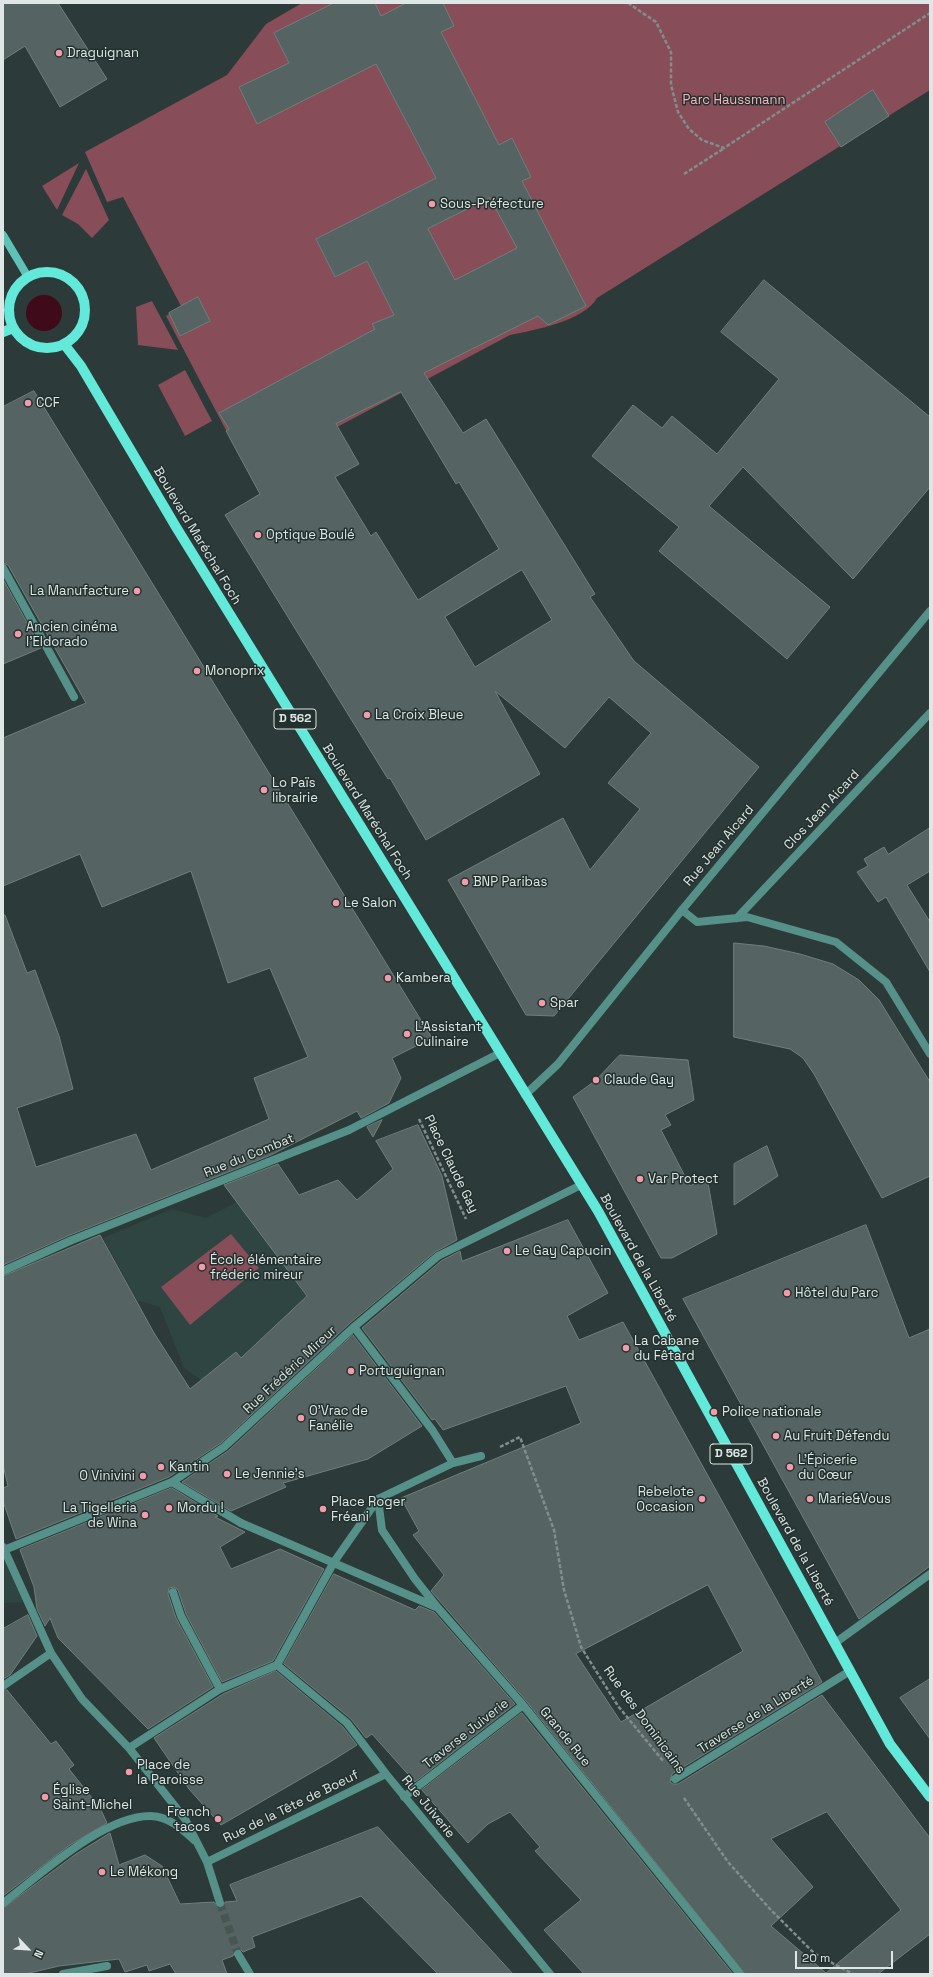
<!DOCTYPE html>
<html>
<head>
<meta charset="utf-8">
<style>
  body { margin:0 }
  #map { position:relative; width:933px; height:1977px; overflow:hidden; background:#2c3b39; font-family:"Space Grotesk",sans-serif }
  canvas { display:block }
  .frame { position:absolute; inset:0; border:4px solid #dee7e5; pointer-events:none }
  .north { position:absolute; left:8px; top:1929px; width:40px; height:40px; -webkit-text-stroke:3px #22302e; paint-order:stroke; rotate:115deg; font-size:11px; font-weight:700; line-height:16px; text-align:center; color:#dee7e5 }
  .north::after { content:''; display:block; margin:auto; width:14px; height:18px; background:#dee7e5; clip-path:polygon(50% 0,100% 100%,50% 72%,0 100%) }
  .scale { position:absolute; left:795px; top:1951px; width:98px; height:18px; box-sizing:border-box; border:2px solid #dee7e5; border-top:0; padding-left:5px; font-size:12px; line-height:14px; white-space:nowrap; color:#dee7e5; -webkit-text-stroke:3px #22302e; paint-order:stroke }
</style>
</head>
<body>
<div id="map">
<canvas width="933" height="1977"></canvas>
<div class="frame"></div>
<div class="north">N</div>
<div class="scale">20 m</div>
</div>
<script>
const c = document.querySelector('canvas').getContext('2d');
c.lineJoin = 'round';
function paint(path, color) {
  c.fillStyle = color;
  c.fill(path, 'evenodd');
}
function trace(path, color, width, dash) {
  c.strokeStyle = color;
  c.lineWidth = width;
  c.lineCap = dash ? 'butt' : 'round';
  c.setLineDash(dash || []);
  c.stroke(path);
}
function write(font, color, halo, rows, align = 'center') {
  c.font = font + ' "Space Grotesk",sans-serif';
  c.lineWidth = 3;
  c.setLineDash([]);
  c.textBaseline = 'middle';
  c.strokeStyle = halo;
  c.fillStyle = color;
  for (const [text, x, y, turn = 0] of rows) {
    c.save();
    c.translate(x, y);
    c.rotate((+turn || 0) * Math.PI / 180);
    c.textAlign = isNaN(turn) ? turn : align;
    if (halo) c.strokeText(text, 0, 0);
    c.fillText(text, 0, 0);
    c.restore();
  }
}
paint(new Path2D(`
  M238,1202L307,1296L241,1358L236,1352L201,1380L184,1368L160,1307L137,1300L103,1238L172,1209L206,1218Z
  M3,1535L28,1602L3,1603Z`), '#2e4541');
paint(new Path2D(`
  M302,3H930V90L597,298C584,321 535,330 510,335L249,474L166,316L181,306L123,197L107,202L85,152L227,75L266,24Z
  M79,163L57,210L42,186Z
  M86,169L109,220L92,238L78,224L62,215Z
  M152,301L178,350L138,345L136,307Z
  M185,370L212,421L185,436L158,385Z
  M231,1234L259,1268L190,1325L161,1287Z`), '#874d58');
paint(new Path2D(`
  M26 313a18 18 0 1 1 36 0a18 18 0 1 1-36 0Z`), '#3f0a1a');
const building = new Path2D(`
  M3,3H58L107,79L60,107L25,46L3,60Z
  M334,3H375L381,16L406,3H443L454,26L441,32L499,145L512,138L531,177L522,181L586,306L548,325L538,316L424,373L463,433L486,419L595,594L590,597L634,661L759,767L554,1016L526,1015L448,880L563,818L590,870L640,809L608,783L651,733L609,697L565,748L495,691L540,774L426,840L390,778L388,779L225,515L260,494L226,431L229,429L219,413L375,329L372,324L394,315L367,261L335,277L316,239L436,178L376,64L257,124L239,87L289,63L274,33ZM490,198L517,248L455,280L428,229ZM401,392L456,484L459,482L499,549L418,600L376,532L371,536L335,477L359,464L336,424ZM522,570L552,620L475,667L445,617Z
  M873,90L889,116L841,147L825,122Z
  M764,280L930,417V487L853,579L743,467L709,506L830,607L787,659L659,551L679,527L592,456L633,405L662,428L672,416L717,454L779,379L721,332Z
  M198,297L210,321L180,336L169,313Z
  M34,391L432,1038L392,1058L401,1078L389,1103L361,1118L357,1111L271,1155L70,1235L3,1265V915H5L27,973L35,970L59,1036L73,1089L17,1108L36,1167L136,1134L151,1170L269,1119L254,1078L308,1057L270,968L228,983L191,871L102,907L80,854L3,886V738L86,703L8,565L3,563V407Z
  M3,579L41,648L3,664Z
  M930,828V871L907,885L930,922V972L886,897L878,902L857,872L868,866L864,859L884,847L888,854Z
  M734,943L764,946L800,954L833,964L859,980L879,1000L930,1082V1176L882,1198L814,1074L803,1058L790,1049L734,1037Z
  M620,1055L688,1060L694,1100L665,1115L671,1125L661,1130L690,1186L707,1177L717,1234L672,1258H661L573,1097L596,1080Z
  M382,1120L373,1137L367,1127Z
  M418,1125L442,1176L457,1240L435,1252L350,1323L221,1443L169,1477L16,1539L3,1501V1488L8,1486L3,1465V1276L100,1235L154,1333L190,1389L236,1352L241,1358L307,1296L224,1185L278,1164L299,1195L338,1180L357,1200L393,1169L376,1141Z
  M767,1146L778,1176L734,1205V1164Z
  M568,1220L608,1293L567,1316L579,1340L623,1322L822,1682L672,1774L670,1782L673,1784H678L822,1695L930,1838V1934L878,1974H745L527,1702L431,1591L444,1575L413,1535L419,1531L401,1498L581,1423L566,1386L443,1430L435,1419L432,1420L362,1328L441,1261L460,1251L462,1261ZM708,1585L743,1651L621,1722L576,1654ZM827,1812L901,1910L826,1973L771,1926L813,1887L771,1839Z
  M866,1225L909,1338L930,1329V1566L859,1619L683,1299Z
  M353,1335L422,1426L368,1459L283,1483L286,1487L231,1511L182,1482L228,1451Z
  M172,1488L218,1516L215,1517L245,1532L220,1547L231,1569L280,1549L324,1569L273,1661L222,1682L186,1614L178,1590L174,1587L169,1588L168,1594L176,1618L213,1687L148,1729L58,1638L50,1618L45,1626L37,1609L34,1587L20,1550Z
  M334,1574L415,1610L419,1606L434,1612L515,1704L415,1782L372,1734L366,1738L351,1719L284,1664Z
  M28,1615L37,1636L10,1675L3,1679V1629Z
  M276,1671L343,1727L357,1745L330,1762L221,1825L189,1789L154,1738L223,1694Z
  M930,1679V1739L900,1698Z
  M7,1690L51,1744L56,1741L74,1765L69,1769L100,1808L107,1823L70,1845L3,1896V1691Z
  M522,1713L733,1974H584L544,1930L581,1900L535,1851L540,1847L510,1812L488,1824L468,1843L422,1790Z
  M378,1827L513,1974H438L361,1896L252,1937L255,1947L243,1952L240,1949H236L233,1956L222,1960L227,1974H176L170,1964L149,1971L147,1965L125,1972L119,1959L59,1966L25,1974H3V1908L76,1854L110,1833L119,1865L145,1855L162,1866L180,1904L214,1902L219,1908L224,1906L225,1902L237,1901L230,1885Z`);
paint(building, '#556462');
trace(building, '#6f7f7c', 1);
trace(new Path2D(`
  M220,1903L238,1954`), '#475553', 8, [8, 4]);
trace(new Path2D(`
  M628,3L656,22L671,52V85L678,112L689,129L702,140L724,148L930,13
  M684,174L723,149
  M419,1119L466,1219
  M500,1447L520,1437L554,1530L564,1590L581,1647L618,1706L664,1762
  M684,1798L728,1862L770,1909L815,1954L853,1974`), '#828e8c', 2.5, [4, 2]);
trace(new Path2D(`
  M3,568L74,697`), '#559089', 8);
trace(new Path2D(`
  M3,1271L72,1240L349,1130
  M172,1482L241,1523
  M4,1550L172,1482L224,1447L354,1327`), '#559089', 8);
trace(new Path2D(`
  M682,910L697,922L747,917L836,942L886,982L930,1054
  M737,918L930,713
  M349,1130L500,1053
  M481,1456L453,1463L378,1499L382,1530L415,1579L438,1608L523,1705L740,1974
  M453,1463L433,1431L354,1327L438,1256L581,1185
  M241,1523L436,1607
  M3,1547L51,1653L82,1699L129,1748L185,1819L207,1862L220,1903
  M173,1592L181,1616L220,1689
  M835,1643L930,1574
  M277,1665L347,1723L386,1774L550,1974
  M3,1686L51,1653
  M129,1748L220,1689L277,1665L334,1562L378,1499
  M675,1779L850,1671
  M404,1797L523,1705
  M207,1862L386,1774
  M3,1903C40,1875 103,1816 150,1816C168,1816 182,1829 194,1840
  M238,1954L250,1974
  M63,1974L107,1966`), '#559089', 8);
trace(new Path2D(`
  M525,1095L558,1064L682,910L930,611`), '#559089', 8);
trace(new Path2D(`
  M3,235L28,277`), '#5ec2b6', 8);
trace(new Path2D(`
  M9 310a38 38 0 1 1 76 0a38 38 0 1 1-76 0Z
  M3,332L13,328
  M64,344L81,366L176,527L598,1211L890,1744L930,1797`), '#62e9da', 10);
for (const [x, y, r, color] of [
  [59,53,4,"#f39aab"],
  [432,204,4,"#f39aab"],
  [28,403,4,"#f39aab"],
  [258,535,4,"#f39aab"],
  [137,591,4,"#f39aab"],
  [18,634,4,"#f39aab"],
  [197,671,4,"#f39aab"],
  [367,715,4,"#f39aab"],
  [264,790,4,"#f39aab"],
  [465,882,4,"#f39aab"],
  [336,903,4,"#f39aab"],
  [388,978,4,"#f39aab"],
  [542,1003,4,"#f39aab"],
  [407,1034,4,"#f39aab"],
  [596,1080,4,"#f39aab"],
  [640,1179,4,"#f39aab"],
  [507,1251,4,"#f39aab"],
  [202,1267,4,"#f39aab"],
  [787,1293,4,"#f39aab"],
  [626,1348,4,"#f39aab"],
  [351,1371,4,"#f39aab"],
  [714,1412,4,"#f39aab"],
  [301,1418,4,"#f39aab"],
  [776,1436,4,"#f39aab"],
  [161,1467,4,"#f39aab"],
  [790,1467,4,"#f39aab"],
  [227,1474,4,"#f39aab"],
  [143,1476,4,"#f39aab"],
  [702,1499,4,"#f39aab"],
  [810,1499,4,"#f39aab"],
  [169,1508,4,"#f39aab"],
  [323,1509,4,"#f39aab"],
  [145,1515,4,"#f39aab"],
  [129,1772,4,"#f39aab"],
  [45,1797,4,"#f39aab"],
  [218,1819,4,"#f39aab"],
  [102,1872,4,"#f39aab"]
]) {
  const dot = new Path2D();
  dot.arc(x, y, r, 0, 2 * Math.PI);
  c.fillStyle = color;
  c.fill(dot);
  trace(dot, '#22302e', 1.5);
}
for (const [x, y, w] of [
  [295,719,42],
  [731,1454,42]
]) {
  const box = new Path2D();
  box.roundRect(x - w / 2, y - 10, w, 20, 3);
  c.fillStyle = '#22302e';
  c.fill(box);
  trace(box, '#dee7e5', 1);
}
write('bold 12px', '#dee7e5', null, [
  ["D 562",295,719],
  ["D 562",731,1454]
]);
write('13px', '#dee7e5', '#22302e', [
  ["Draguignan",67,53],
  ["Sous-Préfecture",440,204],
  ["CCF",36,403],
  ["Optique Boulé",266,535],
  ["La Manufacture",129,591,"right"],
  ["Ancien cinéma",26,627],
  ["l'Eldorado",26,642],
  ["Monoprix",205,671],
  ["La Croix Bleue",375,715],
  ["Lo Païs",272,783],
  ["librairie",272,798],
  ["BNP Paribas",473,882],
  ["Le Salon",344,903],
  ["Kambera",396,978],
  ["Spar",550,1003],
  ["L'Assistant",415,1027],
  ["Culinaire",415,1042],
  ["Claude Gay",604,1080],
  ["Var Protect",648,1179],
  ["Le Gay Capucin",515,1251],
  ["École élémentaire",210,1260],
  ["fréderic mireur",210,1275],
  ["Hôtel du Parc",795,1293],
  ["La Cabane",634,1341],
  ["du Fêtard",634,1356],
  ["Portuguignan",359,1371],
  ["O'Vrac de",309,1411],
  ["Fanélie",309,1426],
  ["Police nationale",722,1412],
  ["Au Fruit Défendu",784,1436],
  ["L’Épicerie",798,1460],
  ["du Cœur",798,1475],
  ["Kantin",169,1467],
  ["Le Jennie's",235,1474],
  ["O Vinivini",135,1476,"right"],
  ["Rebelote",694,1492,"right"],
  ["Occasion",694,1507,"right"],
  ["Marie&Vous",818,1499],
  ["Place Roger",331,1502],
  ["Fréani",331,1517],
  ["La Tigelleria",137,1508,"right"],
  ["de Wina",137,1523,"right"],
  ["Mordu !",177,1508],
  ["Place de",137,1765],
  ["la Paroisse",137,1780],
  ["Église",53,1790],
  ["Saint-Michel",53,1805],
  ["French",210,1812,"right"],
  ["tacos",210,1827,"right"],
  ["Le Mékong",110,1872]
], 'left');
write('13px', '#feb3c0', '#22302e', [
  ["Parc Haussmann",734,100]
]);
write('13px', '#dee7e5', '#22302e', [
  ["Boulevard Maréchal Foch",197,536,59],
  ["Clos Jean Aicard",822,810,-47],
  ["Boulevard Maréchal Foch",367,812,58],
  ["Rue Jean Aicard",719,846,-50],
  ["Rue du Combat",249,1156,-22],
  ["Place Claude Gay",451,1164,64],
  ["Boulevard de la Liberté",638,1258,61],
  ["Rue Frédéric Mireur",290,1370,-43],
  ["Boulevard de la Liberté",795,1542,61],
  ["Traverse de la Liberté",756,1715,-32],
  ["Rue des Dominicains",644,1720,54],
  ["Traverse Juiverie",466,1734,-38],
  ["Grande Rue",565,1737,51],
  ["Rue de la Tête de Boeuf",291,1807,-26],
  ["Rue Juiverie",428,1807,51]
]);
</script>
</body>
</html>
